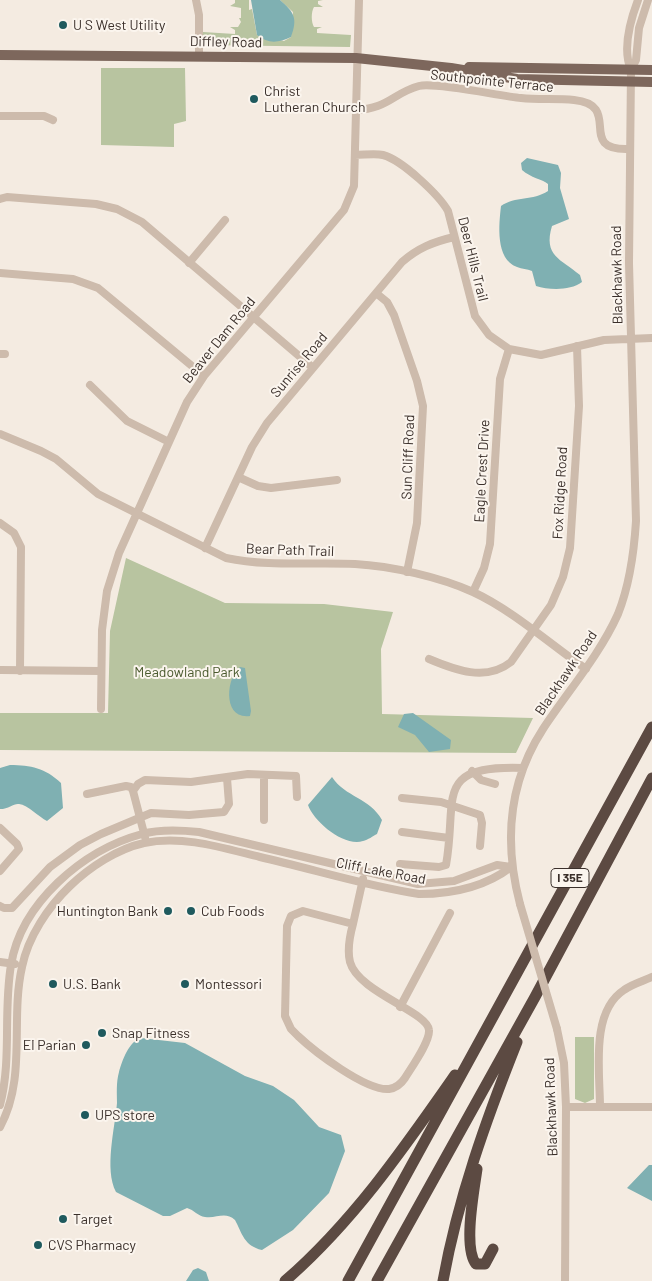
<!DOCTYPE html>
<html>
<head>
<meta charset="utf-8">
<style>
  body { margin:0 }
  canvas { display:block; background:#f4ebe1 }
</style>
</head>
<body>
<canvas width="652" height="1281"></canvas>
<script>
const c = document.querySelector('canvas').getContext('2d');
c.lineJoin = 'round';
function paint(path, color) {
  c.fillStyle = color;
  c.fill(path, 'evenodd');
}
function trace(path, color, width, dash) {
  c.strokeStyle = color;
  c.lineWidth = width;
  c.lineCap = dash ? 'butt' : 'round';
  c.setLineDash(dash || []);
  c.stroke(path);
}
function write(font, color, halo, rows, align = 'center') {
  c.font = font + ' Barlow,sans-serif';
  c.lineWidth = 4;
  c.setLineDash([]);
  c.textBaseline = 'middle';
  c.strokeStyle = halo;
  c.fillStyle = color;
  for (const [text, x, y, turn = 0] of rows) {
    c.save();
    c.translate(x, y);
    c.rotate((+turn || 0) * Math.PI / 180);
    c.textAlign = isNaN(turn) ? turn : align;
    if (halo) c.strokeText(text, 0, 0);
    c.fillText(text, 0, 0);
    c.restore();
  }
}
paint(new Path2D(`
  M235,0H249V10L252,9L257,35L284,41L291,37L293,12L280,0H323L318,1V4L323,7H314C311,12 311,22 314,27H322L317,29V33L351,35L350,47L202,45L203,32L235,34V30L230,27H238L241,22L239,18H241V8L230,6L235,3Z
  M101,68H185L186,121L174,124V147L101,145Z
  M126,558L225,603L324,604L393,612L381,649L382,714L533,718L516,753L0,750V713H108L110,631Z
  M575,1037H594V1099L585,1103L575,1099Z`), '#b8c4a0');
paint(new Path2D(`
  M251,0H280C294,12 298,18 291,37C278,43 268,44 257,35Z
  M527,158L558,165L561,173L560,188L569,219L552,226C543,256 561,259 580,275L582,282C570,291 549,290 536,286L532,271C527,269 522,269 517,267C495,259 499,224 501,206C515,196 533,201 548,191V184C542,179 531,178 522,170L521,163Z
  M240,667L245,668L251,711L250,716C222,720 226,677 240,667Z
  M413,713L451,740L450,749L429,752L415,735L398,727L404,714Z
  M10,765C31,765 45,768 61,783L63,808L47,821C39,817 28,805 19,804C14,803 9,809 0,809V768Z
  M332,777C345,797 370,798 382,820L377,834C373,836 368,840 363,841C344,847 314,822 308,805Z
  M141,1038L185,1043L245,1076L273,1086L294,1100L319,1127L341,1135L345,1151L329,1193L293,1230L262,1250C244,1246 242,1233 235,1220C225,1211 216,1219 205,1217C198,1216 194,1210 187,1208L170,1216H163L116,1192C104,1169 115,1128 117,1103C117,1093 116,1083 119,1072C122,1061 129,1041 141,1038Z
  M649,1165H652V1201L627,1188Z
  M198,1268L206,1272L209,1281H186L193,1270Z`), '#7fb0b2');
trace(new Path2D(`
  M196,0L199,15V56
  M631,70L636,60L639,28L648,0
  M355,110C388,109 393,93 419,86C435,82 500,96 521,98C539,100 557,98 574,100C624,105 575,151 629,149
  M0,116H44L53,120
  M355,155C364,155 375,153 383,155C402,160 439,195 448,211L475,316L489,335L509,349L541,355L604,340L652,338
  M0,199L7,197L96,204L117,209L142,222L312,367
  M189,263L225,220
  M0,273L73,279L98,288L204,376
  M376,293L387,302L394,315L417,381L423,406L417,523L407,572
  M0,354H5
  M90,385L127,421L169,442
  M0,434L41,451L56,459L98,494L226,558C268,567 312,562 355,564C391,566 440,577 473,592C512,610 550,644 586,669
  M238,477L258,486L271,488L337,480
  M0,523L14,533L21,547L20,671
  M205,548L252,447L267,423L402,262C418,248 433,242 454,237
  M473,592L484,568L490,544L500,379L509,349
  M429,659C455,670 486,682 511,662L551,605L563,577L570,548L579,406L577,346
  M0,670L101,671
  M101,709L102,630L107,591L119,553L187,402L204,376L344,210L354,186L359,0
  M472,771L481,780L495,784
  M87,794L126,786L131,787L133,791
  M402,798L441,802L480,815L482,823L480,846
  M264,820V775
  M0,828L17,844L19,849L0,871
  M402,832L449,838
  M145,837L133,791L138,784L145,780L191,782L248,774L296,776L297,797
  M400,864L439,867L446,865C458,798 432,765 523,768
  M520,904C504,843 508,783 543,729C568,691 599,656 618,614C630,584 634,553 636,521L629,263L631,70C622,49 630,21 638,0
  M0,906L4,908H12L50,867L80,845L101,834L151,813L189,815L224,812L229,804L227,778
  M353,924L303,911L291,916L287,926L285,1016L291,1029L298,1036C315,1052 366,1091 389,1089C396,1088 401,1084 405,1078C411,1068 430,1042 429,1030C428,1012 358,992 350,962C347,950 350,935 353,924L363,879
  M0,962L15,964
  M400,1007L450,913
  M557,1029L564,1063L566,1107L565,1281
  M0,1105C12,1059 3,1012 11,965C21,903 83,850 142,834C160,829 180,830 199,832L418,884L454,881L497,865L511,867
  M566,1107H652
  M600,1107C600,1072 590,1012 624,990C632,984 643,981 652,977
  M0,1127C27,1077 10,1020 22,967C28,937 48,907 70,886C90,867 117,849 144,843C183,835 223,848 260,857C313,869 366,886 419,894C451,894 485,887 511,867`), '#cdbbac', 8);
trace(new Path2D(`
  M0,55L356,58L451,68L517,79L652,82
  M469,67L652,70`), '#7d675c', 10);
trace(new Path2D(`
  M477,1169C474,1191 463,1248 476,1264H485L493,1249
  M285,1281C353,1222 404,1148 455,1075
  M348,1281L652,727
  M377,1281L535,997L652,778
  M443,1281C458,1198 486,1120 517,1042`), '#5c4a42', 11);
trace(new Path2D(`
  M520,904L557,1029`), '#cdbbac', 8);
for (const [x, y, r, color] of [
  [63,25,5,"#1f5a5e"],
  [254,99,5,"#1f5a5e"],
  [168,911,5,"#1f5a5e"],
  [191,911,5,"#1f5a5e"],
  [53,984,5,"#1f5a5e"],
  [185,984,5,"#1f5a5e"],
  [102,1033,5,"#1f5a5e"],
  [86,1045,5,"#1f5a5e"],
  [85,1115,5,"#1f5a5e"],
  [63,1219,5,"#1f5a5e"],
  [38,1245,5,"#1f5a5e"]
]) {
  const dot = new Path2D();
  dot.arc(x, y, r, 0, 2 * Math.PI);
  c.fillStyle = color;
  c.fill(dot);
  trace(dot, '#fbf5ee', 2);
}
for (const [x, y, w] of [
  [570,878,38]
]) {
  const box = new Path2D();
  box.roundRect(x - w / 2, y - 9.5, w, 19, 4);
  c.fillStyle = '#fbf5ee';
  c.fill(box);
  trace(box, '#3b302b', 1);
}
write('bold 12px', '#3b302b', null, [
  ["I 35E",570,878]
]);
write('14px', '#3b302b', '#fbf5ee', [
  ["U S West Utility",73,25],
  ["Christ",264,91],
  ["Lutheran Church",264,107],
  ["Huntington Bank",158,911,"right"],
  ["Cub Foods",201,911],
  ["U.S. Bank",63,984],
  ["Montessori",195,984],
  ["Snap Fitness",112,1033],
  ["El Parian",76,1045,"right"],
  ["UPS store",95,1115],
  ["Target",73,1219],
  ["CVS Pharmacy",48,1245]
], 'left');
write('14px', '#3b302b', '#fbf5ee', [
  ["Diffley Road",226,42,1],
  ["Southpointe Terrace",492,81,6],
  ["Deer Hills Trail",473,259,76],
  ["Blackhawk Road",617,275,-91],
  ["Beaver Dam Road",219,340,-51],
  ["Sunrise Road",299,365,-50],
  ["Sun Cliff Road",408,457,-88],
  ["Eagle Crest Drive",482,471,-87],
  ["Fox Ridge Road",560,493,-87],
  ["Bear Path Trail",290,550,2],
  ["Blackhawk Road",566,673,-56],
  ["Cliff Lake Road",381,871,11],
  ["Blackhawk Road",551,1107,-92]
]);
write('14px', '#4a5a2e', '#fbf5ee', [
  ["Meadowland Park",187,672]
]);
</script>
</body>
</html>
